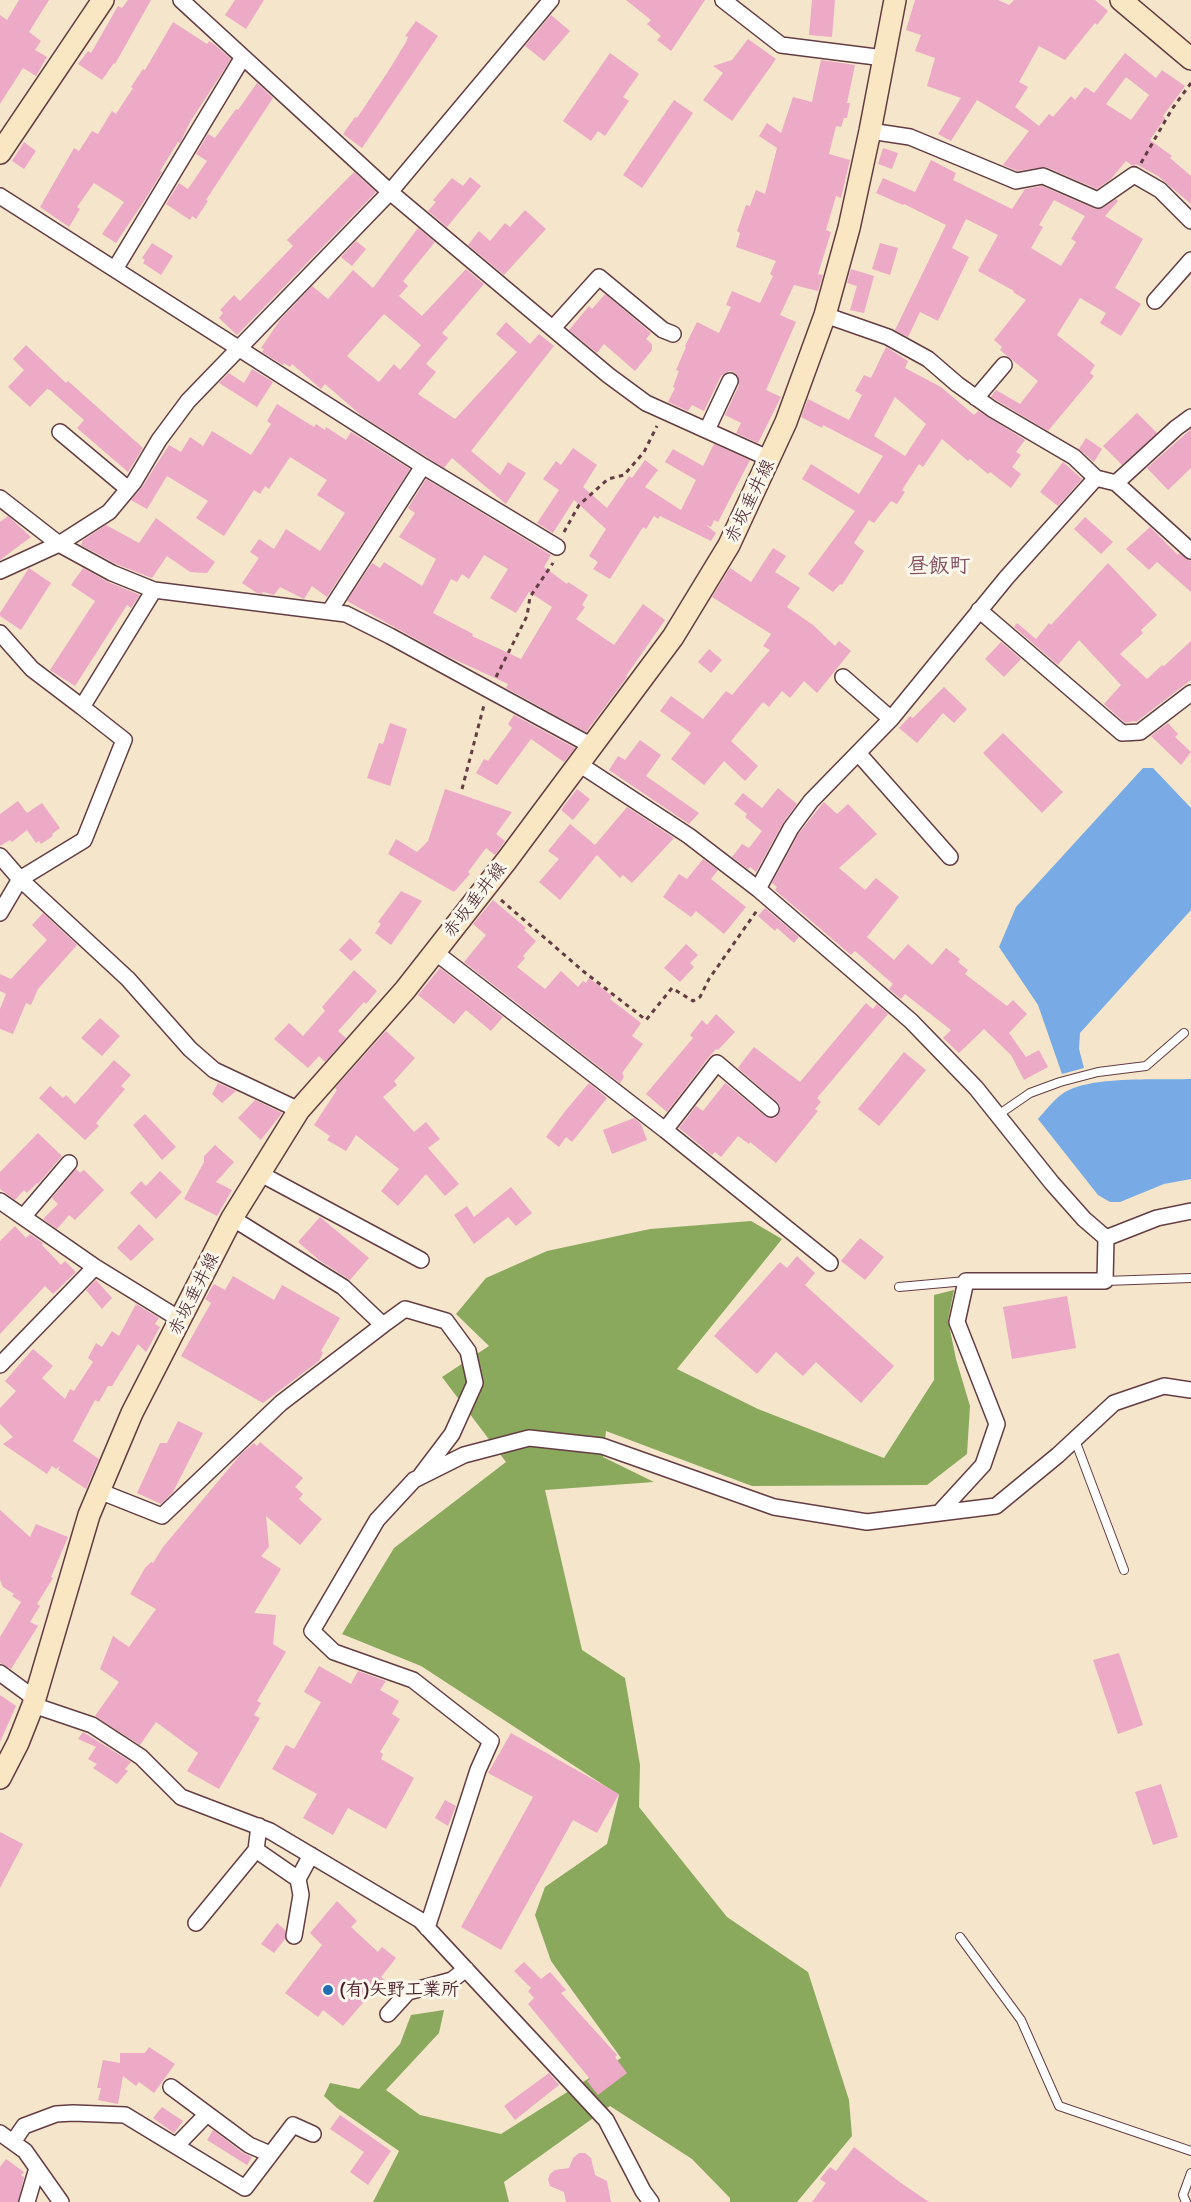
<!DOCTYPE html>
<html>
<head>
<meta charset="utf-8">
<style>
  body { margin:0 }
  canvas { display:block; background:#f4e5cb }
</style>
</head>
<body>
<canvas width="1191" height="2202"></canvas>
<script>
const c = document.querySelector('canvas').getContext('2d');
c.lineJoin = 'round';
function paint(path, color) {
  c.fillStyle = color;
  c.fill(path, 'evenodd');
}
function trace(path, color, width, dash) {
  c.strokeStyle = color;
  c.lineWidth = width;
  c.lineCap = dash ? 'butt' : 'round';
  c.setLineDash(dash || []);
  c.stroke(path);
}
function write(font, color, halo, rows, align = 'center') {
  c.font = font + ' Delius,"Klee One",sans-serif';
  c.lineWidth = 6;
  c.setLineDash([]);
  c.textBaseline = 'middle';
  c.strokeStyle = halo;
  c.fillStyle = color;
  for (const [text, x, y, turn = 0] of rows) {
    c.save();
    c.translate(x, y);
    c.rotate((+turn || 0) * Math.PI / 180);
    c.textAlign = isNaN(turn) ? turn : align;
    if (halo) c.strokeText(text, 0, 0);
    c.fillText(text, 0, 0);
    c.restore();
  }
}
paint(new Path2D(`
  M751,1221L782,1239L677,1369L758,1409L884,1458L934,1380V1295L954,1290L948,1320L956,1359L970,1406L967,1454L927,1485L752,1486L606,1431L603,1457L654,1482L545,1490L582,1650L625,1678L640,1765L639,1807L727,1917L808,1972L849,2100L852,2136L797,2202H730V2198L692,2159L610,2106L504,2182L509,2202H373L399,2151L337,2108L324,2096L330,2083L359,2089L400,2044L411,2015L444,2010L439,2033L386,2090L420,2115L501,2134L621,2058L551,1961L535,1915L545,1887L607,1844L619,1795L421,1666L342,1634L394,1548L506,1462L442,1377L489,1346L456,1314L486,1278L547,1251L650,1229Z`), '#8aa95c');
paint(new Path2D(`
  M1143,768H1153L1191,808V910L1080,1033L1079,1049L1084,1068L1062,1074L1038,1005L999,947L1016,907Z
  M1191,1079V1179L1164,1184L1120,1202H1110L1098,1195L1038,1119C1047,1109 1057,1095 1069,1090C1098,1076 1158,1080 1191,1079Z`), '#78abe5');
paint(new Path2D(`
  M19,0H49L29,32L41,41L35,50L47,57L36,76L23,68L0,104V15L7,20Z
  M128,0H151L115,64L114,63L102,80L78,64L88,51L91,53L118,6L122,8Z
  M235,0H264L246,29L225,15Z
  M626,0H705L671,51L657,40L661,36L647,24L651,20Z
  M812,0H835L832,37L809,35Z
  M915,0H998L1009,5L1014,0H1095L1108,11L1097,25L1095,23L1065,60L1039,46L1019,82L1028,87L1015,107L1039,126L1049,114L1053,117L1071,96L1075,100L1085,87L1094,93L1125,53L1156,78L1162,70L1185,86L1163,116L1165,118L1150,140L1172,156L1170,158L1191,176V204L1158,176L1136,164L1133,166L1126,161L1111,179L1097,189L1046,167L1017,171L1003,165L1029,131L977,100L951,141L938,134L961,98L927,86L935,58L915,51L921,35L906,30ZM1126,77L1149,95L1131,120L1106,104Z
  M551,15L570,31L544,61L525,46Z
  M416,21L438,36L362,148L343,134L355,117L357,118L389,70L406,42L408,37L405,36Z
  M173,22L207,44L209,41L215,45L231,59L190,122L180,143L178,142L160,171L162,172L146,198L116,243L102,234L124,202L94,183L77,207L80,209L69,227L40,207L74,148L79,151L92,131L98,134L112,111L116,114L133,88L131,87L143,69L145,70Z
  M748,39L776,59L732,121L703,100L723,73L713,66L732,60Z
  M610,53L639,74L623,97L629,101L605,136L598,131L591,141L563,121Z
  M821,60L855,65L847,103H850L847,118H844L841,127L836,126L829,154L850,160L841,198L836,196L826,230L831,232L818,274L823,275L818,291L794,285L780,315L796,322L766,390L781,397L758,443L736,433L741,423L725,415L739,385L738,376L734,372L729,371L721,376L704,411L692,405L688,411L668,402L675,388L673,387L679,371L676,370L686,347L685,346L697,322L719,333L731,307L726,305L732,291L760,303L773,276L770,274L776,261L736,247L740,233L737,231L746,205L750,206L756,190L765,194L777,148L759,136L767,123L781,133L793,97L812,102Z
  M257,83L273,98L206,200L208,201L196,219L192,216L190,220L166,204L179,183L188,189L207,161L196,154L208,134L215,138L236,109L238,110Z
  M674,100L693,113L642,188L623,175Z
  M24,142L36,151L24,169L12,161Z
  M883,148L898,153L892,169L878,164Z
  M931,160L956,173L953,180L1012,209L1025,189L1042,186L1095,209L1103,208L1116,199L1118,201L1105,216L1143,239L1115,288L1141,304L1121,336L1100,323L1106,313L1080,298L1057,335L1095,365L1090,373L1094,376L1048,431L991,397L996,390L1020,404L1038,381L1000,350L1002,347L994,340L1026,300L1013,292L1014,291L978,271L998,235L966,219L952,248L969,257L938,321L920,312L908,337L895,330L946,225L904,204L903,205L876,193L883,178L915,192ZM1054,200L1085,216L1071,239L1076,242L1061,266L1031,248L1043,227L1039,225Z
  M354,172L376,192L237,335L219,318L223,313L220,310L234,295L240,301L293,246L287,240Z
  M470,177L481,186L447,227L428,211L436,202L433,200L452,178L463,186Z
  M525,210L546,229L504,275L468,245L479,231L490,241L505,223L510,227Z
  M418,228L435,242L403,281L408,286L399,296L422,316L466,269L484,284L442,333L448,338L426,364L436,372L418,394L455,419L517,352L496,334L506,322L530,344L539,334L554,346L471,451L500,475L508,462L526,473L506,504L452,458L444,468L362,416L325,384L321,389L292,364L290,367L284,363L283,365L262,352L264,349L261,348L280,320L312,286L328,299L353,270L373,288ZM384,314L421,345L400,370L394,364L379,382L347,356Z
  M356,241L366,249L352,266L341,257Z
  M152,243L173,256L161,275L143,263L145,260L142,258Z
  M880,243L898,248L890,275L872,269Z
  M851,269L874,276L864,313L850,310L857,286L847,283Z
  M605,294L651,333L646,339L652,344V350L635,371L604,344L597,353L569,330L589,306L592,309Z
  M26,345L66,383L68,381L143,448L128,472L77,428L84,420L50,390L47,389L30,407L8,387L24,370L13,359Z
  M886,347L908,361L905,368L941,387L974,415L978,411L1025,440L1016,452L1021,455L1012,467L1021,474L1011,488L990,472L988,474L970,459L968,461L942,439L923,467L919,464L902,490L905,492L897,504L891,501L874,523L869,520L854,543L864,551L842,585L840,584L833,592L808,574L855,511L802,479L811,464L859,494L883,456L823,425L822,428L801,417L808,399L849,420L862,395L855,391L864,375L871,378ZM895,397L926,424L905,456L874,436Z
  M252,369L273,382L257,407L219,383L229,373L244,383Z
  M277,404L314,427L316,424L325,430L326,427L346,440L351,432L410,469L327,597L312,586L304,599L280,587L274,595L263,592L262,594L257,593L242,583L259,558L250,552L259,539L274,549L286,529L320,551L345,513L317,495L327,480L290,457L269,489L265,486L260,494L254,490L224,536L196,518L208,501L167,476L147,509L131,500L142,487L169,445L181,452L190,437L203,446L212,431L251,455L271,424L267,421Z
  M1137,413L1157,433L1122,465L1103,446Z
  M1191,429V468L1168,490L1147,468Z
  M1086,438L1102,449L1094,462L1079,449Z
  M714,444L750,460L718,522L714,520L711,527L706,525L716,533L711,541L660,516L658,519L654,516L646,529L643,527L610,579L593,569L598,562L589,556L606,529L574,500L553,533L537,523L559,490L543,479L556,461L561,465L573,448L597,465L583,487L607,508L629,476L632,478L645,460L658,470L645,487L681,510L696,480L665,462L673,449L703,466Z
  M1063,462L1082,479L1058,506L1040,492Z
  M426,479L551,555L544,567L567,584L568,582L588,595L582,605L585,607L576,619L614,645L643,604L665,620L626,676L627,677L586,732L506,688L508,684L447,656L347,601L372,563L380,568L384,562L422,586L436,559L399,537L415,513L408,508ZM484,555L508,569L490,598L516,613L529,592L552,607L521,659L472,636L473,634L433,613L451,579L457,582L462,574L469,579Z
  M8,516L31,537L0,560V522Z
  M1085,517L1113,542L1101,554L1074,529Z
  M156,518L215,562L207,573L190,572L167,556L152,578L116,564L81,545L83,540L106,525L139,543Z
  M1150,527L1178,555L1179,553L1191,561V592L1157,562L1149,570L1126,549Z
  M773,548L786,556L775,572L800,588L787,607L813,625L835,646L839,641L851,651L817,693L804,681L790,698L782,691L769,707L763,702L731,741L758,766L745,781L724,761L704,785L671,759L691,733L660,711L671,696L703,719L726,691L732,695L770,650L763,646L771,634L712,597L730,568L751,582Z
  M1108,563L1157,615L1141,630L1143,633L1120,654L1147,679L1162,665L1164,666L1191,641V680L1136,722L1134,721L1125,723L1104,704L1121,685L1079,640L1058,665L1014,627L1017,623L1036,639L1049,623L1051,625Z
  M29,568L51,583L21,630L0,616V613Z
  M83,568L108,582L140,595L131,608L127,605L75,686L50,670L95,601L71,585Z
  M1001,642L1021,659L1004,677L985,659Z
  M709,649L722,660L711,673L698,662Z
  M944,687L967,709L954,723L943,713L917,743L899,728L910,716L913,718Z
  M514,715L575,748L564,762L531,739L497,785L476,773L484,759L488,761L512,728L508,724Z
  M390,723L407,729L390,786L367,778L379,743L383,744Z
  M1168,723L1178,734L1175,737L1191,752L1181,765L1151,736Z
  M1003,733L1063,792L1042,813L983,753Z
  M640,740L661,755L646,776L699,813L689,824L609,770L618,756L625,760Z
  M778,788L797,804L783,823L756,872L750,867L748,869L732,857L742,844L749,848L762,831L745,817L747,814L734,804L743,793L762,808Z
  M445,789L512,812L496,834L505,841L495,855L486,848L468,872L470,874L454,892L388,854L396,839L417,852L428,841Z
  M577,789L590,799L573,820L561,810Z
  M18,801L27,813L42,803L60,828L52,834L53,836L41,844L39,841L36,843L27,830L12,842L10,840L0,846V814Z
  M824,802L837,814L848,804L877,834L839,868L865,890L876,878L899,897L867,937L894,960L908,944L932,965L946,948L960,959L958,962L968,970L965,974L1007,1006L1013,1000L1027,1014L1009,1033L1026,1057L1039,1050L1048,1067L1024,1080L1011,1055L984,1029L959,1053L943,1038L951,1030L905,994L901,999L889,989L893,984L855,951L851,955L775,890L777,887L772,883L799,833Z
  M627,807L674,838L632,883L623,875L620,878L597,855L560,900L539,882L559,859L548,851L570,824L595,845Z
  M703,859L718,870L711,879L746,907L724,934L696,911L691,917L663,897L679,874L687,879Z
  M401,891L422,901L391,945L375,933L381,924L378,922Z
  M493,900L526,928L524,930L536,941L523,956L525,958L517,967L545,989L561,971L578,987L583,981L586,983L589,978L612,996L610,999L641,1023L632,1036L643,1044L622,1073L624,1077L620,1083L464,962L486,935L473,924Z
  M765,908L799,937L794,943L777,928L775,931L758,916Z
  M43,913L77,945L38,989L31,1005L26,1003L13,1034L0,1029V1009L6,994L0,991V974L11,979L47,940L32,925Z
  M350,938L362,950L351,961L339,950Z
  M686,944L698,955L690,963L694,967L680,982L664,968Z
  M440,968L503,1017L491,1031L466,1010L454,1024L418,995Z
  M354,970L377,991L366,1004L364,1002L338,1031L346,1038L325,1062L319,1056L308,1068L274,1039L289,1023L303,1036L325,1011L322,1007Z
  M866,1003L873,1009L877,1004L888,1014L817,1098L821,1102L815,1109L818,1111L776,1163L750,1142L749,1144L738,1136L721,1157L715,1152L712,1155L679,1128L696,1106L703,1111L725,1083L765,1116L775,1118L780,1111V1105L738,1068L743,1061L754,1047L800,1082Z
  M716,1014L735,1032L718,1050L716,1049L709,1057L667,1112L646,1094L693,1038L690,1035L702,1020L707,1025Z
  M100,1018L120,1036L102,1056L81,1038Z
  M386,1031L415,1058L394,1081L397,1085L383,1097L414,1132L426,1122L440,1139L428,1148L459,1184L445,1196L426,1174L398,1206L381,1191L399,1169L356,1135L346,1151L327,1140L330,1136L314,1125L337,1090L335,1088Z
  M904,1052L926,1070L879,1126L858,1109Z
  M114,1060L131,1075L121,1086L125,1089L96,1123L99,1126L85,1140L39,1098L50,1086L63,1098L66,1095L75,1104Z
  M218,1083L236,1091L222,1103L212,1094Z
  M589,1083L607,1098L572,1142L566,1137L559,1147L546,1137L566,1110Z
  M255,1100L282,1113L261,1140L238,1118Z
  M145,1114L176,1147L162,1160L133,1125Z
  M634,1118L641,1124L647,1140L612,1154L603,1130Z
  M38,1133L62,1156L38,1184L37,1183L27,1193L24,1190L15,1200L0,1189V1172Z
  M215,1145L234,1162L216,1182L232,1190L217,1216L184,1199L204,1162V1156Z
  M76,1169L80,1173L84,1170L104,1190L75,1220L69,1215L57,1229L43,1219L58,1204L52,1198Z
  M160,1171L182,1192L156,1219L130,1193L141,1181L146,1186Z
  M511,1187L532,1213L516,1226L508,1217L474,1244L454,1215L467,1206L474,1217Z
  M320,1217L369,1258L350,1280L319,1260L298,1242Z
  M139,1224L154,1239L131,1261L117,1248Z
  M15,1226L26,1238L30,1234L43,1243L42,1245L61,1265L65,1261L76,1272L53,1294L45,1286L0,1334V1241Z
  M860,1238L884,1257L865,1280L841,1261Z
  M797,1256L815,1273L805,1285L894,1366L861,1403L816,1362L803,1376L776,1352L757,1374L714,1336L780,1262L787,1268Z
  M233,1276L274,1300L282,1285L340,1318L321,1351L323,1353L319,1361L263,1403L181,1356L211,1303L205,1299L214,1284L225,1290Z
  M96,1280L112,1298L102,1309L86,1290Z
  M1067,1296L1076,1348L1012,1359L1003,1307Z
  M136,1304L159,1318L155,1324L160,1327L146,1352L138,1344L112,1386H108L99,1402L95,1400L73,1441L99,1459L86,1489L58,1470L60,1466L56,1469L52,1466L47,1474L3,1444L13,1437L0,1424V1408L16,1391L5,1381L33,1349L53,1366L42,1378L65,1399L70,1389L74,1391L93,1362L88,1358L96,1343L102,1347L112,1331L119,1336Z
  M178,1421L203,1433L173,1492L161,1504L137,1493L160,1443H167Z
  M260,1442L303,1478L295,1487L303,1494L299,1499L322,1519L300,1545L266,1516L269,1547L261,1556L281,1569L254,1613L276,1615L273,1644L286,1652L257,1701L261,1703L254,1715L260,1718L219,1789L187,1771L198,1753L156,1722L140,1745L95,1716L119,1682L100,1669L113,1636L129,1647L156,1609L130,1594L145,1568L151,1562L153,1563L163,1547L241,1454L254,1443L257,1446Z
  M0,1510L30,1537L36,1524L68,1537L51,1577L53,1578L37,1604L40,1606L30,1622L38,1626L11,1669L0,1663V1637L21,1602L12,1596L14,1594L3,1587L0,1580Z
  M1119,1653L1143,1725L1118,1734L1093,1660Z
  M319,1666L351,1684L358,1671L386,1681L380,1690L399,1701L392,1714L400,1719L380,1752L383,1754L381,1759L414,1778L386,1829L348,1808L333,1835L303,1818L317,1794L272,1769L286,1745L294,1749L321,1702L304,1692Z
  M0,1695L16,1706L0,1742Z
  M83,1732L131,1762L125,1769L128,1771L117,1784L93,1768L97,1764L88,1759L96,1747L78,1739Z
  M511,1733L619,1794L597,1833L573,1820L501,1950L461,1927L533,1797L488,1773Z
  M1161,1784L1178,1837L1153,1845L1135,1792Z
  M445,1800L456,1806L448,1826L435,1818Z
  M0,1832L23,1844L0,1888Z
  M337,1901L357,1921L351,1927L378,1952L382,1947L396,1958L381,1977L386,1981L378,1993L374,1990L343,2026L323,2010L318,2017L285,1993L322,1945L310,1933Z
  M277,1923L285,1930V1939L274,1953L261,1944Z
  M524,1962L541,1979L550,1972L566,1990L561,1993L617,2055L615,2057L627,2073L598,2095L587,2081L590,2079L528,2004L534,1998L528,1991L531,1988L514,1971Z
  M149,2047L175,2064L154,2093L139,2082L136,2086L123,2076L118,2104L98,2100L101,2088H97L103,2060L120,2063V2053H145Z
  M549,2073L559,2085L515,2120L504,2106Z
  M162,2107L183,2121L174,2133L153,2118Z
  M340,2115L391,2151L368,2185L350,2172L364,2152L330,2129Z
  M213,2130L243,2153L252,2157L247,2165L207,2140Z
  M854,2147L901,2183L929,2202H812L826,2183L820,2179L830,2167L836,2171Z
  M579,2153H585L591,2158L595,2175L607,2181L611,2202H566L564,2192L550,2186L548,2179L550,2174L555,2170L569,2168L573,2158Z
  M6,2159L24,2172L21,2175L24,2177L18,2202H0V2167Z`), '#ecaac6');
const lane = new Path2D(`
  M998,1115L1030,1093L1060,1082L1098,1072L1146,1066L1184,1033
  M1105,1281L1191,1278
  M899,1287L966,1281
  M1075,1440L1124,1570
  M960,1937L1021,2020L1059,2106L1191,2151
  M1186,2202L1183,2195L1191,2173`);
const street = new Path2D(`
  M181,0L390,192L608,375L646,403L770,459
  M723,0L781,45L884,58
  M870,131L910,137L1016,181L1043,176L1098,200L1134,175L1160,190L1191,221
  M0,196L423,466L557,547
  M115,269L243,57
  M1155,301L1191,260
  M825,315L888,337L928,359L957,384L992,409L1074,457L1096,478L1116,483L1176,428L1191,417
  M553,328L599,277L663,330L673,334
  M976,398L1004,365
  M707,430L730,381
  M60,432L128,489
  M1116,483L1191,551
  M0,498L59,544L112,573L154,590L346,614L390,636L592,746
  M0,571L59,544L109,512L134,482L159,440L188,401L390,192L551,0
  M979,610L1122,733L1140,732L1191,693
  M329,612L423,466
  M0,633L32,669L82,707
  M843,677L891,719
  M858,753L950,857
  M579,764L689,836L758,889L911,1021L976,1088L1052,1183L1084,1219L1106,1238L1157,1218L1191,1211
  M0,856L20,879L128,979L190,1049L214,1070L299,1110
  M758,889L791,828L811,801L891,719L1007,577L1096,478
  M0,913L20,879L84,840L124,740L82,707L154,590
  M435,952L665,1130L717,1063L771,1109
  M665,1130L830,1263
  M259,1173L421,1260
  M0,1201L95,1267L181,1320
  M23,1217L69,1163
  M232,1218L343,1287L383,1325L405,1309L446,1321L468,1351L475,1383L452,1434L421,1475
  M0,1365L95,1267
  M99,1491L162,1516L281,1403L383,1325
  M939,1513L983,1465L997,1424L957,1322L966,1281H1105L1106,1238
  M0,1673L34,1698
  M33,1705L92,1725L141,1757L181,1797L270,1831L420,1920L606,2120L643,2191L651,2202
  M256,1850L298,1879
  M196,1923L256,1850L259,1826
  M427,1928L478,1770L491,1741L413,1680L334,1652L312,1631L377,1520L414,1480L464,1455L529,1438L602,1446L774,1507L867,1522L996,1506L1058,1455L1114,1403L1164,1386L1191,1390
  M294,1936L301,1895L298,1879L311,1855
  M388,2014L408,1992L452,1980L466,1969
  M171,2087L249,2145L270,2154
  M0,2133L25,2151L61,2202
  M13,2142L24,2126L56,2114L73,2113L125,2115L245,2188L293,2125L313,2134
  M176,2146L206,2115
  M27,2202L37,2168`);
const secondary = new Path2D(`
  M1121,0L1191,59
  M0,153L103,0
  M0,1778L18,1743L33,1705L89,1515L132,1413L232,1218L299,1110L405,990L507,860L673,637L729,545L786,422L825,315L849,228L870,131L895,0`);
trace(lane, '#643d43', 10);
trace(street, '#643d43', 18);
trace(secondary, '#643d43', 24);
trace(new Path2D(`
  M1141,163L1172,109L1191,83
  M564,532L579,505L608,479L624,475L644,452L657,426
  M496,677L527,616L530,597L553,563
  M462,789L484,705
  M501,900L583,971L646,1020L672,988L693,1001L700,997L709,979L758,909`), '#643d43', 3, [4.5, 4.5]);
trace(lane, '#fff', 8);
trace(street, '#fff', 15);
trace(secondary, '#f9e7c3', 21);
for (const [x, y, r, color] of [
  [328,1990,6,"#1f6fb2"]
]) {
  const dot = new Path2D();
  dot.arc(x, y, r, 0, 2 * Math.PI);
  c.fillStyle = color;
  c.fill(dot);
  trace(dot, '#fbf7ec', 2);
}
write('18px', '#4a1f2b', '#fbf7ec', [
  ["赤坂垂井線",750,501,-64],
  ["赤坂垂井線",475,900,-52],
  ["赤坂垂井線",194,1294,-63]
]);
write('bold 18px', '#4a1f2b', '#fbf7ec', [
  ["(有)矢野工業所",340,1990]
], 'left');
write('bold 21px', '#835061', '#fbf7ec', [
  ["昼飯町",939,566]
]);
</script>
</body>
</html>
